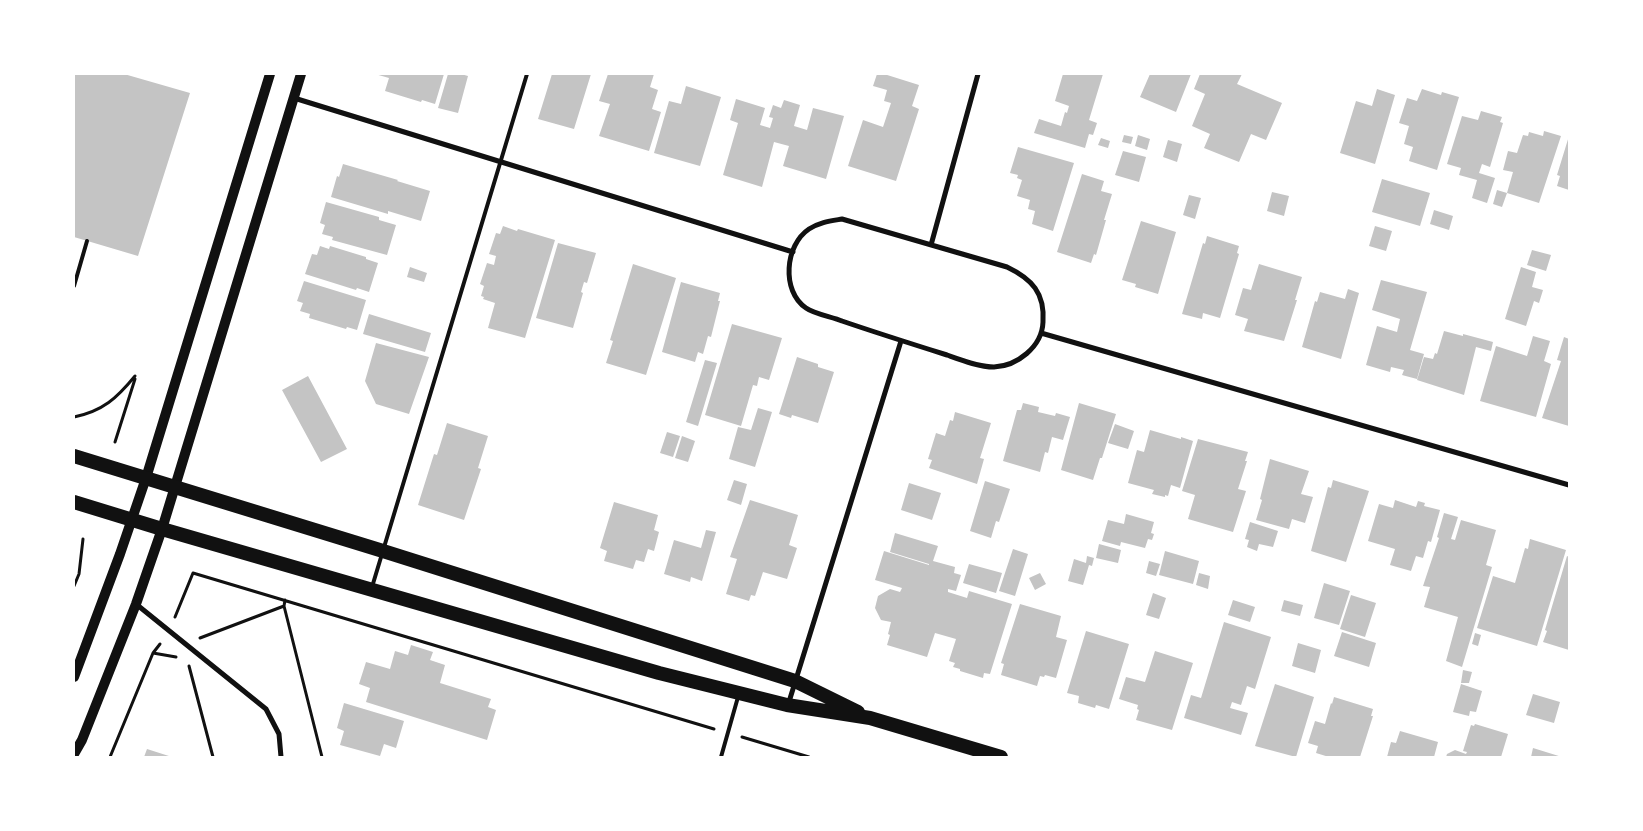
<!DOCTYPE html>
<html>
<head>
<meta charset="utf-8">
<style>
  body { margin:0 }
  #map { position:relative; width:1643px; height:831px; overflow:hidden; background:#fff; font-family:Inter,sans-serif }
  canvas { display:block }
  .frame { position:absolute; inset:0; border:75px solid #fff; pointer-events:none }
</style>
</head>
<body>
<div id="map">
<canvas width="1643" height="831"></canvas>
<div class="frame"></div>
</div>
<script>
const c = document.querySelector('canvas').getContext('2d');
c.lineJoin = 'round';
function paint(path, color) {
  c.fillStyle = color;
  c.fill(path, 'evenodd');
}
function trace(path, color, width, dash) {
  c.strokeStyle = color;
  c.lineWidth = width;
  c.lineCap = dash ? 'butt' : 'round';
  c.setLineDash(dash || []);
  c.stroke(path);
}
paint(new Path2D(`
  M74,74H124L190,93L138,256L74,237Z
  M375,74H444L435,104L422,100L421,102L385,91L389,78Z
  M448,74H461L468,76L458,113L438,108Z
  M552,74H591L574,129L538,119Z
  M608,74H654L650,87L658,90L652,109L661,112L649,151L599,136L610,104L599,101Z
  M877,74H884L919,85L912,106L919,109L896,181L848,166L863,120L883,127L891,103L884,101L887,90L873,86Z
  M1063,74H1103L1089,120L1097,123L1093,135L1089,134L1085,148L1034,133L1039,119L1061,126L1065,112L1067,113L1069,106L1055,101Z
  M1150,74H1191L1176,112L1140,97Z
  M1200,74H1242L1237,84L1282,103L1266,140L1251,134L1239,162L1204,148L1210,134L1192,126L1205,94L1194,89Z
  M686,86L721,97L700,166L654,153L669,101L681,104Z
  M1377,89L1395,95L1375,164L1340,153L1356,101L1372,106Z
  M1422,89L1441,95L1442,92L1459,97L1437,170L1409,161L1413,147L1404,144L1409,126L1399,123L1407,98L1417,101Z
  M736,99L765,108L760,125L770,128L773,118L769,117L773,105L781,108L784,100L800,105L794,126L807,130L813,108L844,116L826,179L783,166L789,146L774,142L762,187L723,175L738,123L730,120Z
  M1481,111L1502,117L1500,122L1503,123L1490,167L1482,164L1479,173L1495,178L1487,203L1472,198L1477,180L1459,175L1461,168L1447,164L1462,116L1478,120Z
  M1544,131L1561,136L1539,203L1507,193L1513,172L1503,170L1508,151L1517,153L1523,135L1528,136L1529,132L1543,136Z
  M1124,135L1133,137L1131,144L1122,142Z
  M1138,135L1150,139L1147,150L1135,146Z
  M1569,136V190L1557,186L1560,176L1557,175Z
  M1101,138L1110,141L1108,148L1098,145Z
  M1168,140L1182,144L1177,162L1163,157Z
  M1018,147L1074,163L1053,231L1032,224L1035,211L1028,209L1030,200L1017,196L1022,180L1017,178L1018,175L1010,173Z
  M1123,151L1146,157L1139,182L1115,175Z
  M343,164L398,180L397,181L430,191L421,221L388,211V214L331,197L337,176L339,177Z
  M1082,174L1104,181L1101,191L1112,194L1104,220H1106L1096,255L1094,254L1091,263L1057,252Z
  M1382,179L1430,193L1420,226L1372,212Z
  M1497,190L1507,193L1502,207L1493,204Z
  M1272,192L1289,196L1284,216L1267,211Z
  M1189,195L1201,198L1195,219L1183,215Z
  M326,202L379,217V220L396,225L387,255L332,240L333,237L322,234L325,225L320,223Z
  M1434,210L1453,216L1449,230L1430,224Z
  M1141,221L1176,232L1158,294L1135,287L1136,284L1122,280Z
  M503,226L517,231L518,229L555,240L525,338L488,328L495,303L483,299L484,297L481,296L484,286L480,284L487,263L494,265L496,256L489,254L496,233L500,234Z
  M1375,226L1392,231L1386,251L1369,246Z
  M1207,236L1239,246L1237,253L1239,254L1220,318L1203,313L1202,319L1182,314L1203,243L1205,244Z
  M558,243L596,253L587,283L584,282L581,292L583,293L573,328L536,318Z
  M320,246L329,249L330,246L366,257V259L378,263L369,292L357,288L356,290L305,274L312,254L317,255Z
  M1532,250L1551,255L1546,271L1527,265Z
  M633,264L676,278L646,375L606,363L613,341L610,340Z
  M1259,264L1302,277L1295,300H1297L1284,341L1244,331L1248,319L1235,315L1243,288L1251,290Z
  M410,267L427,273L424,282L407,277Z
  M1521,267L1536,272L1532,287L1543,290L1539,303L1534,301L1526,326L1505,319Z
  M1381,280L1427,292L1410,350L1424,354L1417,379L1402,375L1404,370L1391,367L1390,372L1366,365L1377,326L1397,332L1400,319L1372,310Z
  M304,281L366,300L357,330L347,327L346,329L309,318L310,314L300,311L303,303L297,301Z
  M681,282L720,293L718,301H720L711,337L708,336L703,354L698,352L695,362L662,352Z
  M1348,289L1359,293L1341,359L1302,347L1315,301L1317,302L1320,292L1345,299Z
  M369,314L431,333L425,352L363,334Z
  M732,324L782,338L769,380L759,377L757,386L753,385L741,426L705,415Z
  M1444,331L1463,336V334L1493,342L1491,351L1476,347L1464,395L1417,380L1424,357L1433,359L1435,353L1437,354Z
  M1533,336L1550,341L1544,361L1551,364L1536,417L1480,401L1496,346L1527,356Z
  M1564,337L1569,339V426L1542,418L1561,361L1557,360Z
  M376,343L429,357L409,414L376,404L365,381Z
  M797,357L818,364V367L834,372L818,423L792,415L791,418L779,414Z
  M705,360L717,363L698,426L686,422Z
  M308,376L347,449L321,462L282,390Z
  M1023,403L1039,407L1038,412L1055,416L1056,413L1070,417L1063,440L1052,437L1048,453L1045,452L1040,472L1003,461L1017,410H1021Z
  M1079,403L1116,414L1102,458H1100L1093,480L1061,470Z
  M758,408L772,412L755,467L729,459L738,427L751,430Z
  M955,412L991,423L980,458L984,459L977,484L929,468L932,460L928,459L936,433L945,436L950,420L953,421Z
  M447,423L488,436L478,468L481,469L464,520L418,505L434,454L437,455Z
  M1115,424L1134,431L1128,449L1108,443Z
  M1150,430L1181,439V437L1193,441L1180,488L1171,485L1168,496L1165,495V497L1152,494L1154,490L1128,483L1137,450L1144,452Z
  M667,432L680,436L673,457L660,453Z
  M682,436L695,441L688,462L675,458Z
  M1198,439L1248,452L1245,461H1247L1238,489L1246,491L1233,532L1188,519L1195,495L1182,491Z
  M1270,459L1309,471L1301,494L1313,497L1305,523L1292,519L1289,529L1256,520L1262,500L1260,499Z
  M734,480L747,484L741,505L727,500Z
  M1333,480L1369,491L1346,562L1311,551L1328,487L1331,488Z
  M985,481L1010,489L999,522L996,521L991,538L970,531Z
  M909,483L941,493L932,520L901,510Z
  M750,500L798,515L789,545L797,548L787,579L763,572L755,596L751,595L749,601L726,594L737,559L730,557Z
  M1395,500L1416,507L1418,501L1425,503L1424,506L1440,510L1431,542L1428,541L1423,558L1416,556L1411,571L1390,565L1395,549L1368,541L1379,504L1393,508Z
  M614,502L658,515L654,530L659,532L654,551L648,549L644,562L636,560L633,569L604,561L607,551L600,548Z
  M1444,513L1458,517L1451,539L1455,540L1461,520L1496,530L1486,565L1492,567L1462,667L1446,661L1458,617L1424,607L1430,587L1423,586L1439,538L1437,537Z
  M1126,514L1154,522L1151,533L1154,534L1152,540L1148,539L1145,548L1121,542L1120,546L1102,541L1108,520L1124,524Z
  M1250,522L1278,531L1273,547L1259,544L1257,551L1247,547L1249,540L1245,539Z
  M706,530L716,532L702,581L691,577L690,582L664,574L674,540L701,548Z
  M895,533L938,546L933,561L955,567L954,573L961,575L956,591L948,589V592L967,598L969,591L1012,604L990,674L984,673L983,678L960,671V669L953,667L955,663L949,661L956,639L935,633L927,657L887,645L890,635L888,634L891,622L881,620L875,608L878,596L890,589L900,592L902,588L875,580L884,551L929,565V564L890,552Z
  M1530,539L1566,550L1537,646L1477,628L1493,576L1515,583L1525,548L1528,549Z
  M1099,544L1121,550L1118,563L1096,558Z
  M1013,549L1028,554L1015,596L999,591Z
  M1165,551L1199,561L1193,584L1159,575Z
  M1087,556L1094,558L1092,566L1089,565L1083,585L1068,581L1074,559L1086,563Z
  M1567,556L1569,557V650L1543,642L1547,631L1545,630Z
  M1149,561L1160,564L1156,576L1146,573Z
  M969,564L1002,573L996,593L963,583Z
  M1040,573L1046,584L1035,590L1029,578Z
  M1199,573L1210,576L1208,589L1196,585Z
  M1324,583L1350,591L1339,625L1314,618Z
  M1153,593L1166,598L1159,619L1146,615Z
  M1351,595L1376,603L1365,637L1340,629Z
  M1233,600L1255,607L1250,622L1228,615Z
  M1284,600L1303,605L1300,616L1281,611Z
  M1020,604L1061,616L1056,637L1067,640L1056,678L1045,675L1044,677L1040,676L1037,686L1001,675L1004,664L1001,663Z
  M1224,622L1271,637L1255,689L1247,686L1241,705L1232,702L1230,708L1248,713L1241,735L1184,718L1191,695L1201,698Z
  M1086,631L1129,644L1109,709L1096,705L1095,708L1078,703L1079,696L1067,693Z
  M1342,632L1376,643L1369,667L1334,656Z
  M1475,633L1481,635L1478,646L1472,644Z
  M1298,643L1321,650L1315,673L1292,666Z
  M411,645L433,652L430,660L445,665L440,683L491,699L488,707L496,710L487,740L366,702L370,688L359,684L366,662L390,669L395,651L408,655Z
  M1155,651L1193,663L1172,730L1136,720L1139,710L1137,709L1138,705L1119,699L1126,677L1145,682Z
  M1463,670L1472,672L1469,683H1461Z
  M1275,684L1314,697L1296,757L1255,746Z
  M1461,684L1482,691L1476,712L1470,711L1469,716L1453,712Z
  M1533,694L1560,702L1554,723L1526,715Z
  M1334,697L1373,709L1371,716H1373L1360,757H1329L1316,753L1318,746L1308,743L1315,721L1325,724L1331,703L1332,704Z
  M344,703L404,721L396,748L384,744L380,756L340,745L344,731L337,728Z
  M1475,724L1508,734L1501,757H1446L1447,754L1455,750L1466,754L1467,752L1463,751L1471,725L1474,726Z
  M1400,731L1438,742L1434,757H1387L1391,742L1396,743Z
  M1533,748L1562,757H1531Z
  M147,749L172,757H144Z`), '#c4c4c4');
trace(new Path2D(`
  M74,417C103,411 117,398 135,376
  M115,442L135,379
  M74,586L79,574L83,539
  M285,600L284,606L322,757
  M175,617L193,573L714,729
  M200,638L284,606
  M153,653L176,657
  M189,666L213,757
  M742,737L809,757
  M110,757L153,653L160,644`), '#111', 3);
trace(new Path2D(`
  M74,286L87,241
  M372,587L527,74
  M721,757L738,697`), '#111', 4);
trace(new Path2D(`
  M294,98L793,252
  M842,219L1007,267C1032,279 1045,293 1043,322C1042,347 1017,366 994,367C979,367 961,360 947,355C912,344 877,333 842,321C833,317 814,314 806,308C781,291 785,245 809,229C820,222 830,221 842,219Z
  M931,245L978,74
  M1041,333L1569,485
  M136,604L266,709L279,734L281,757
  M788,705L901,341`), '#111', 5);
trace(new Path2D(`
  M74,677L120,554L146,478L270,74
  M74,754L82,740L136,604L162,529L301,74`), '#111', 10);
trace(new Path2D(`
  M74,456L383,551L795,681L858,712
  M74,502L162,529L659,673L787,705L870,718L1001,757`), '#111', 14);
</script>
</body>
</html>
